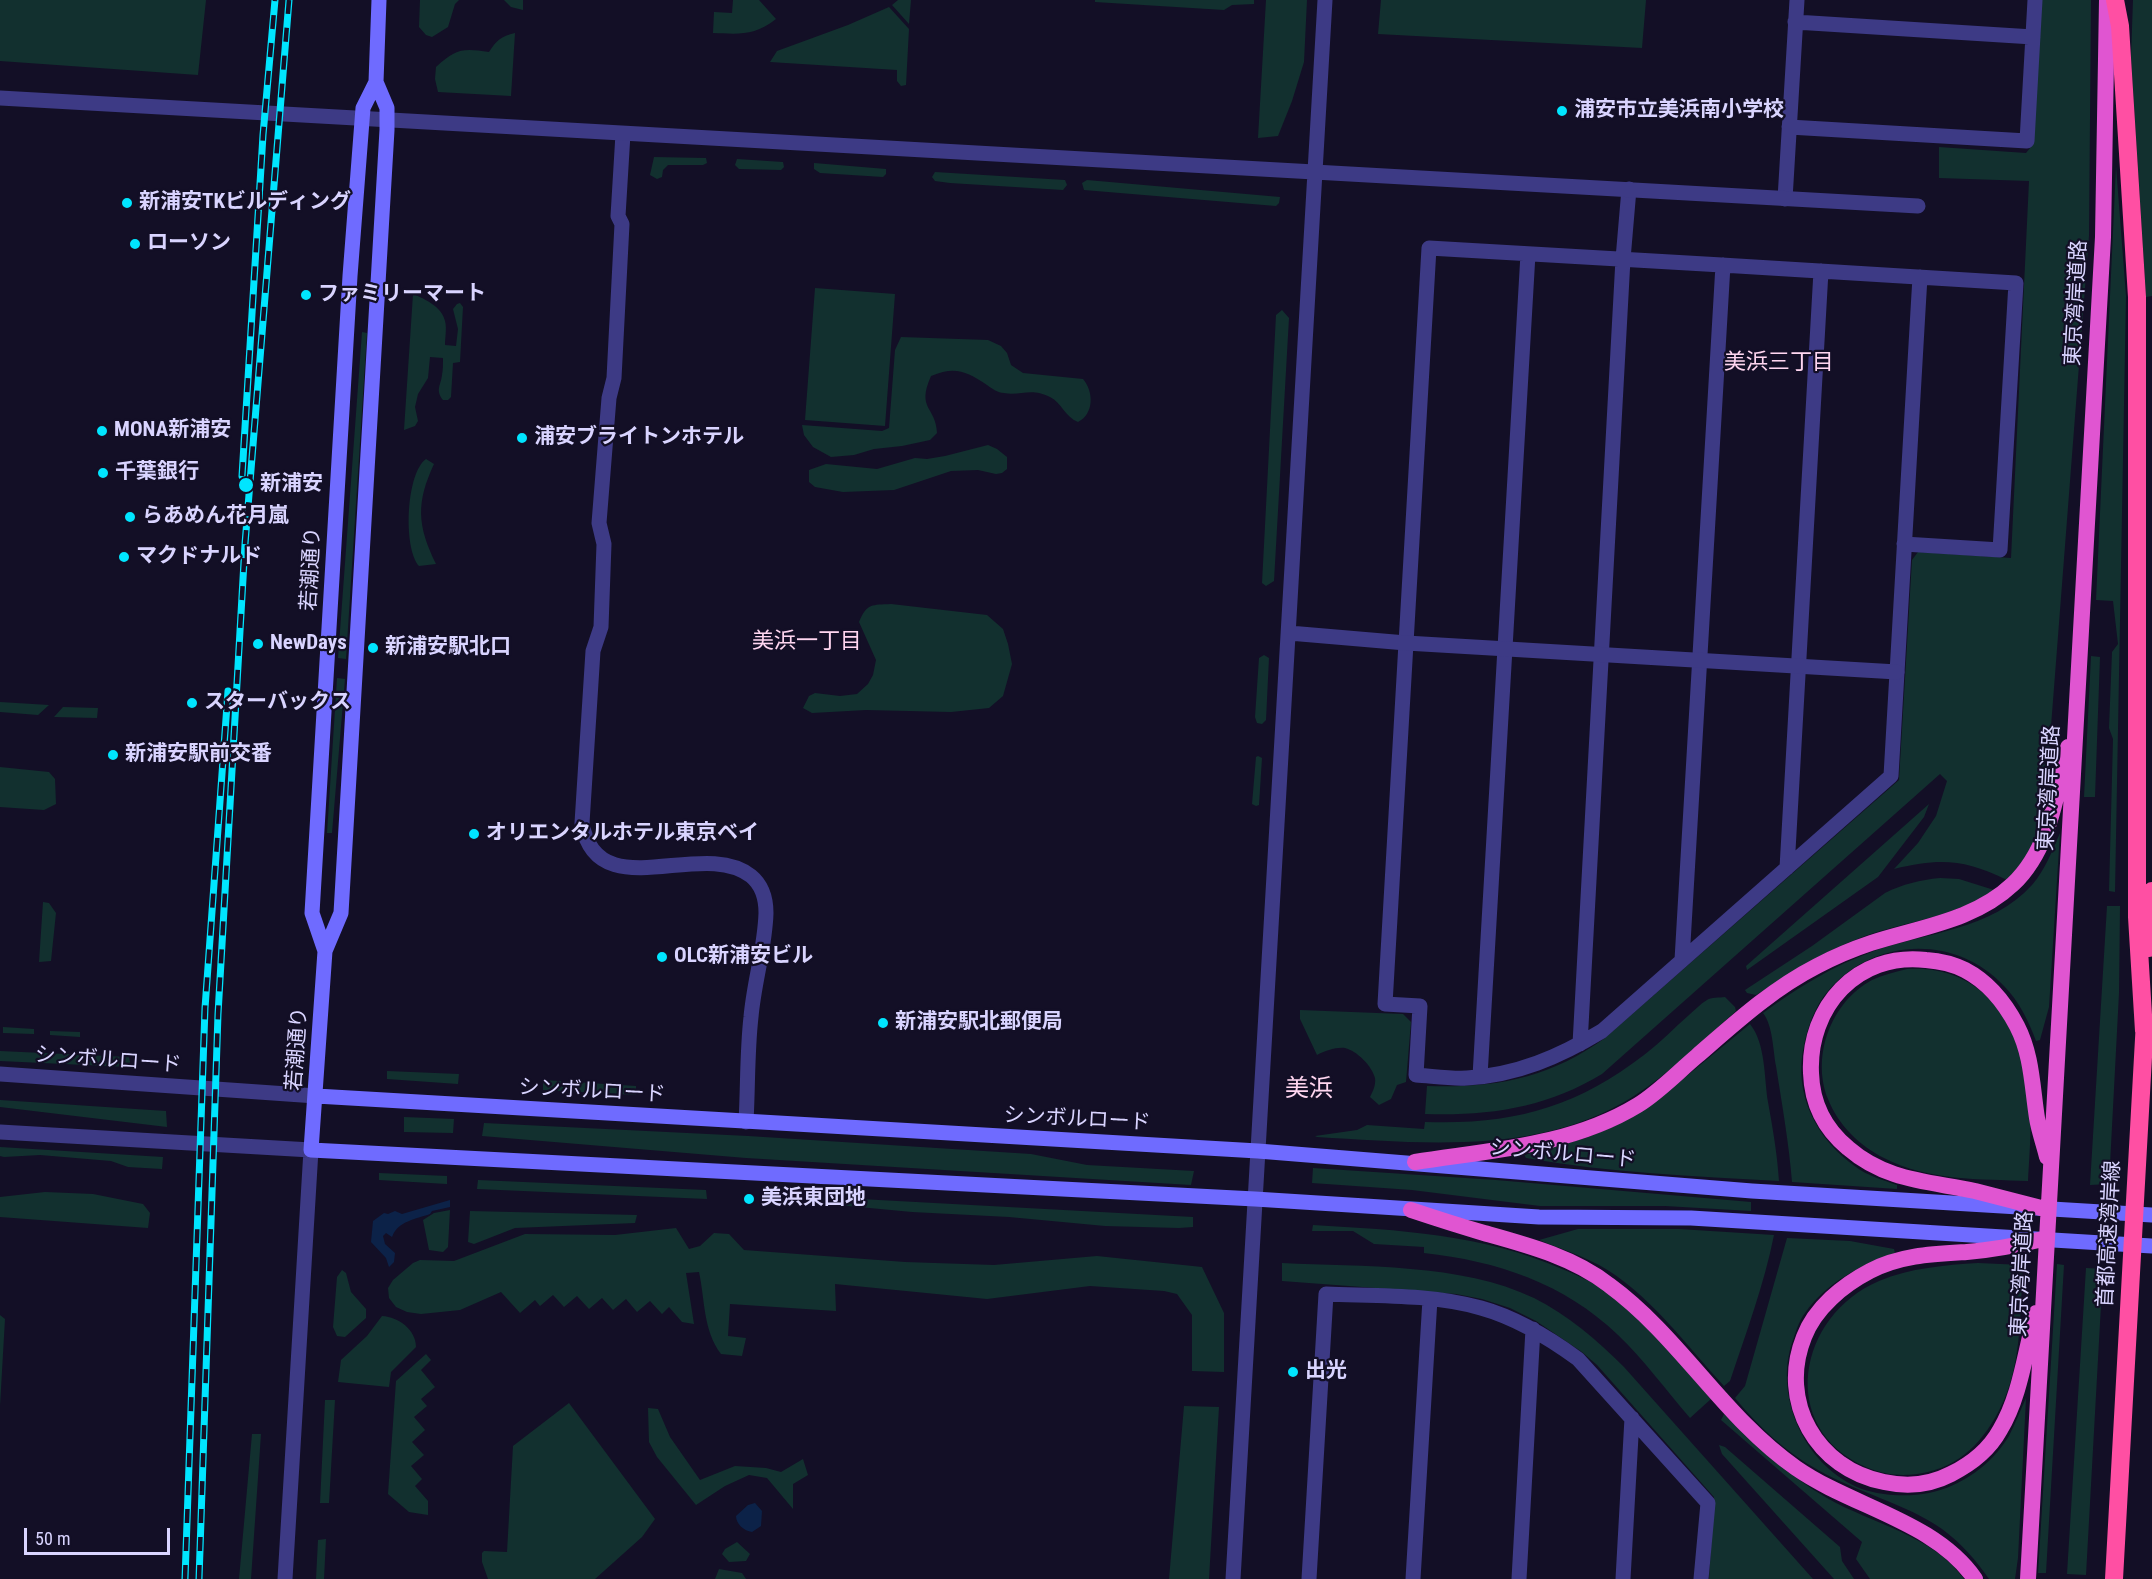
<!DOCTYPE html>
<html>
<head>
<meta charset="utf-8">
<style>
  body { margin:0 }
  #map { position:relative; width:2152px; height:1579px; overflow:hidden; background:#130f26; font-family:"Roboto Condensed",sans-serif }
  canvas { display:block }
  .scale { position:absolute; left:24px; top:1528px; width:146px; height:27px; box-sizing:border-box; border:3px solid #d9d4ff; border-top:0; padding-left:8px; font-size:18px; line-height:21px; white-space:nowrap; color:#d9d4ff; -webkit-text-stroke:4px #130f26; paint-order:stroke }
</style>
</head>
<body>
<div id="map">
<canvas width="2152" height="1579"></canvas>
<div class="scale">50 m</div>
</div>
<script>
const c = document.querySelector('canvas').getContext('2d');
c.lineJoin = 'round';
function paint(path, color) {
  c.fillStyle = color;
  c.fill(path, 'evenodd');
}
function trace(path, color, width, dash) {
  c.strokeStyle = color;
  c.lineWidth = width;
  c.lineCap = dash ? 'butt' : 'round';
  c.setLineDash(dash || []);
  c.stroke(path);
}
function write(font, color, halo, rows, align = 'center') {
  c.font = font + ' "Roboto Condensed","Noto Sans JP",sans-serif';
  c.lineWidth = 4.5;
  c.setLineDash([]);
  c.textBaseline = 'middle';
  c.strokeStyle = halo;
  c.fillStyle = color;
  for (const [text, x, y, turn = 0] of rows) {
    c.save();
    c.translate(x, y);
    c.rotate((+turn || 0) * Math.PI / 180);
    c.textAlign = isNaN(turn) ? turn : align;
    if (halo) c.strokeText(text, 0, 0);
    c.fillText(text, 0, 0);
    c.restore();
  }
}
paint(new Path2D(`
  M0,0H206L198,75L0,61Z
  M420,0H459L455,4L448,27L432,37L426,35L419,27Z
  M504,0H523V10L511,7Z
  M733,0H759L776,19C754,36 740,34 713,33L714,12L732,13Z
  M898,0H911L909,24L892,5Z
  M1095,0H1254V4L1232,5L1224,10L1095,2Z
  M1266,0H1307L1304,62L1292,101L1278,136L1258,138Z
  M1381,0H1646L1642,48L1378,34Z
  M2037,0H2091L2089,236L2047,778C2044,805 2040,833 2026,857C2021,865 2013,872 2007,880C1963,859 1941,858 1894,869L1918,843L1936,816L1947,781L1940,774L1602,1074C1546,1108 1489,1116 1425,1114L1427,1086C1495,1088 1548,1079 1605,1038L1899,780L1912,560L1918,552L2011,558L2029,181L1939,178V147L2026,153L2030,148Z
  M2133,0H2152V296L2146,297L2131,57Z
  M889,7L909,29L906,85L901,86L897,81V70L770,62L777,51L848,25Z
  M515,33L511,96L438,92L435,79L436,67C456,49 462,48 489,52C496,41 501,36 515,33Z
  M654,157L706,158L707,163L703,165H668L663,170L662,177L657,179L650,175Z
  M737,159L783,162L784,167L781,170L739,169L735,165Z
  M814,163L886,169V174L883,177L820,173L814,169Z
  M2116,166L2126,296L2115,892L2109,891L2113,739L2109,728L2112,652L2118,644L2113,601L2096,600Z
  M935,172L1065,180L1067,185L1063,190L950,183L935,181L932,177Z
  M1087,180L1280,197L1279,203L1276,206L1084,190L1082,183Z
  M815,288L895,294L885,426L805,420Z
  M413,294C425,299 442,307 445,321C447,328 445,338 445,345L456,346L458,329L453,309L457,304L460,303L463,307L460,362L453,363L451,397L448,400H443C435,390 441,385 442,375C443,370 443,364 443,358L430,357L428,378L418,394L415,407L418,421L415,426L404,430Z
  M1282,310L1289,318L1274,581L1266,586L1262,583L1276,315Z
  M362,332L367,333L346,659L338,658Z
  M901,337L988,340L1001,346L1007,353L1011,365L1023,373L1083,379C1094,392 1094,414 1078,422C1065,417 1062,403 1050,397C1031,387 1021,396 1004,393C998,393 991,388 987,385C966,371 955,366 931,376C916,410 936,406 937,433L930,440L902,446L874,449L854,455L831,457L813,447L804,435L802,425L882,431L889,428L895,350Z
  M988,445L997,449L1007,457V469L1002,473L996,474L978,470L951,471L894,490L843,492L815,487L809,482V470L826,464L877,469L915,458L927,459L945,456Z
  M426,459L434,464C416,503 417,525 436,564L419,566C403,548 406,473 426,459Z
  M891,604L987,615L1003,629L1008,644L1012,664L1003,696L989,708L951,712L866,710L812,713L803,708L809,696L815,693L840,696L857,694L868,684L873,675L876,660L859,622C867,603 872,605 891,604Z
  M1264,655L1269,658L1266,720L1262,724L1257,723L1255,717L1259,658Z
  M2091,656L2100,657L2095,797H2084Z
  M337,678L345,679L332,833H327Z
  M0,702L49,705L38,715L0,712Z
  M63,707L98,708L97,718L54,717Z
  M1258,756L1262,758L1259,805L1256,806L1252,804L1256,757Z
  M0,767L49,772L55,779L56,804L44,810L0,807Z
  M1929,804L1924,817L1878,877L1747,970L1746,966Z
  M2060,833L2049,1007L2040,1040L2036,1041C2029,1022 2019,1001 2004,986C1956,934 1873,937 1828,991C1815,1006 1808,1026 1804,1045C1793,1094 1816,1139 1856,1167C1868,1176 1883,1180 1897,1185V1189L1792,1182C1789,1143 1782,1105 1776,1066C1773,1050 1773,1026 1763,1013C1798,987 1833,966 1874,951C1928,932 1991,930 2032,885C2045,870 2052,851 2060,833Z
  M1940,878L1959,879L1994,890C1955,917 1908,921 1865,936C1825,950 1791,973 1756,995L1747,993L1745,990L1812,946L1885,893C1903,884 1920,880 1940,878Z
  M43,902L49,903L56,913L51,961L39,962Z
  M2107,906H2120L2119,993L2109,1184L2090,1185Z
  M1907,969C1972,965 2010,1008 2025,1067C2034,1102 2030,1146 2028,1181C1980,1179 1928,1181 1884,1158C1860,1146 1838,1125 1828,1099C1811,1056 1831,1002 1872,980C1883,975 1895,972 1907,969Z
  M1725,997L1735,1007L1736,1011C1703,1040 1671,1072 1634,1096C1540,1156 1422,1143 1317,1137L1315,1136L1357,1130L1367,1125L1424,1129L1425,1122C1512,1125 1575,1108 1644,1055C1660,1043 1674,1028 1689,1015C1695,1010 1700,1004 1707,1000C1711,997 1719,998 1725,997Z
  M1300,1010L1403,1014L1411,1022L1406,1082L1397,1085L1391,1099L1379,1105L1370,1097C1373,1091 1376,1085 1375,1078C1372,1066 1357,1051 1345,1048C1336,1047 1325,1051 1317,1055L1300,1019Z
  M1750,1024C1766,1044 1764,1078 1768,1102C1773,1130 1777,1152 1779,1181C1694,1176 1609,1173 1526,1158L1524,1155L1586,1138L1617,1125L1677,1084Z
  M3,1027L34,1029V1034L3,1033Z
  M50,1031L80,1032V1037L50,1035Z
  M0,1051L129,1057L130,1062L128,1067L0,1061Z
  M387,1071L459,1074L458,1084L387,1079Z
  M543,1080L636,1086V1095L543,1090Z
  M0,1100L166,1111L167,1127L0,1107Z
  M404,1117L454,1119L453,1133L404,1132Z
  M484,1123L748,1136L1031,1154L1087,1165L1194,1171L1191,1185L746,1158L482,1136Z
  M0,1147L163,1157L162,1169L128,1167L111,1161L40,1155L4,1157L0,1156Z
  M1313,1168L1496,1180L1751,1202V1211L1665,1206H1540L1412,1190L1312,1183Z
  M379,1173L447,1176V1184L379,1180Z
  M478,1180L706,1190L707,1199L477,1189Z
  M45,1192L93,1194L143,1204L150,1213L148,1228L0,1217V1197Z
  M805,1196L1193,1217V1227L1179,1228L1105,1226L1009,1217L912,1212L806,1202Z
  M450,1210L448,1247L443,1252L429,1250L423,1220L434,1213Z
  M470,1211L637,1215L635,1223L515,1228L474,1244L468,1242Z
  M1313,1225C1399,1230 1482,1234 1562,1269C1582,1277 1601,1286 1618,1300C1653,1328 1681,1366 1711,1399L1690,1418C1666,1390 1644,1360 1618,1335C1564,1283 1497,1261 1424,1253V1247L1374,1244L1353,1231H1312Z
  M676,1228L689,1249L700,1246L714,1233L729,1234L744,1250L905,1262L994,1265L1097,1256L1202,1267L1224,1313V1372L1192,1371V1315L1177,1294L1164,1291L1090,1286L987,1299L835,1284L836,1311L730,1304L728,1336L746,1338L742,1356L721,1354C703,1330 705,1300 699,1272L686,1273L694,1324L682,1322L669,1307L662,1314L650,1301L637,1312L626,1299L613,1310L602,1298L589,1309L577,1296L564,1307L553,1295L540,1306L535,1300L520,1313L501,1292L460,1310L421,1314L407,1312L396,1307L389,1298L388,1288L393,1280L413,1263L420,1260L454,1261L525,1234L615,1235Z
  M1578,1229H1679L1774,1235C1764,1285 1746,1333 1730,1381L1724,1386C1687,1346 1647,1291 1599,1265C1580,1255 1559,1248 1539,1240Z
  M1787,1238L1850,1241L1894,1249L1895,1253C1861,1265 1827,1282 1805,1313C1798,1322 1795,1335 1791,1346C1775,1401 1807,1468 1862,1489C1883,1496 1908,1497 1929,1493C1962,1486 1991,1465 2009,1436C2015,1424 2020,1411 2026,1398L2018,1558L2015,1579H1989C1976,1560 1961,1543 1942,1529C1907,1504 1856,1492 1818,1470C1784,1451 1759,1427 1735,1398L1745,1386Z
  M1282,1263C1362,1267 1461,1263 1534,1298C1568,1315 1597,1340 1624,1367L1813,1579H1709L1714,1497L1597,1365L1582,1352L1536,1321L1510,1308L1482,1299L1456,1294L1282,1281Z
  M1978,1263L2023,1265C2020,1309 2022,1359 2004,1400C1989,1434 1966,1463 1928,1472C1906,1477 1887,1476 1866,1467C1776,1428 1798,1315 1879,1281C1910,1268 1945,1265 1978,1263Z
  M2057,1264L2064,1265L2046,1573H2038Z
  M2086,1268L2103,1269L2086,1575L2067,1574Z
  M342,1270L346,1273L351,1292L366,1309V1318L345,1337L337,1336L333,1327L337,1277Z
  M0,1315L5,1319L0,1406Z
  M382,1316C399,1317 416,1330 416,1347L391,1372L389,1387L338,1382L341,1360L367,1336Z
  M426,1354L431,1360L421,1370L435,1387L421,1399L427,1406L414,1417L425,1430L412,1442L424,1455L411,1466L422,1479L415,1486L428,1501V1515L409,1512L388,1494L396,1381Z
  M325,1400H335L329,1503H320Z
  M569,1403L655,1519L642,1537L595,1579H488L482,1562V1553L484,1551L507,1552L513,1446Z
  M1184,1406L1219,1407L1209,1579H1169Z
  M648,1408L658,1409L670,1437L700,1480L735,1466L766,1468L781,1472L803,1459L808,1475L793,1484V1509L767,1478L749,1475L725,1486L696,1505L657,1457L649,1442Z
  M1724,1414C1756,1444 1788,1476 1827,1498C1872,1524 1933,1535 1964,1579H1870L1856,1559L1862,1542L1721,1420Z
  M252,1434H261L251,1579H239Z
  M1719,1445L1725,1447L1840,1547L1842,1561L1854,1579H1834L1722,1454Z
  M326,1539L324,1579H316L318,1540Z
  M737,1542L750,1554L746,1561L729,1562L722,1554L725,1549Z
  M719,1569L742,1573L746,1579H715Z`), '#12302f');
paint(new Path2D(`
  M450,1200V1207L432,1211L430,1214C416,1219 398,1221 392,1237L386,1233L383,1236L385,1244L395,1253L394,1262L389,1267L386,1258L371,1242L373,1221L384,1213L388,1214L395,1211L402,1214Z
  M755,1503L762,1511L761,1526L752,1532C744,1531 736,1524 736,1516L748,1505Z`), '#0c2248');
trace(new Path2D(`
  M1795,22L2033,37
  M1789,127L2027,141L2035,0
  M623,134L618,216L622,224L614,378L609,398L599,523L604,544L601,627L593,651L582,823C597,909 702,837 751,876C762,885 766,899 766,913C765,948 754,982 751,1017C747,1052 748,1087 746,1122
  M1785,199L1797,0
  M1904,544L2000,550L2016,283C1820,271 1625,259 1429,248L1385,1004L1420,1006L1416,1075C1432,1076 1450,1079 1467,1078C1517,1075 1559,1057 1602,1031L1891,776C1901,609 1910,443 1920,277
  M1787,868L1821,271
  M1682,960L1723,265
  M1580,1044L1623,259L1629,189
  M1480,1076L1528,254
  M1309,1579L1326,1294C1377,1296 1432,1294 1481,1308C1517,1318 1548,1337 1578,1359L1708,1503L1701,1579
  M1413,1579L1430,1299
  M1519,1579L1533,1329
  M1623,1579L1632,1418`), '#3d3a85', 15);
trace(new Path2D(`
  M0,98L1918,206
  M1289,633L1406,643L1897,672
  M0,1074L316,1096
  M0,1132L311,1150L285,1579
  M1233,1579L1325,0`), '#3d3a85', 15);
trace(new Path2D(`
  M376,82L387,108V130L341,913L325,951L311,1150L1255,1199L1539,1217L1691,1218L2152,1246
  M325,951L312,913L350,276L363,108L376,82L379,0
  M316,1096L1258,1151L1752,1191L2152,1215`), '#6f6bff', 15);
trace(new Path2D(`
  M1415,1162C1491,1150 1571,1146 1638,1105C1659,1092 1678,1072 1697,1056C1735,1023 1772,989 1817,966C1834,957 1853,949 1871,943C1920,927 1974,921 2013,884C2050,849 2056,795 2068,747
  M2045,1209C2022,1203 1998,1197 1975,1191C1928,1181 1886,1181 1848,1148C1825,1129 1812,1104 1811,1073C1808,1007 1857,952 1926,960C1940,961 1953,964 1965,970C1988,982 2005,1003 2017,1026C2032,1055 2032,1086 2037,1118C2039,1131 2044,1144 2047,1157
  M1411,1210C1435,1218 1460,1226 1484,1233C1527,1245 1573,1257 1609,1285C1680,1337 1724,1418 1796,1468C1852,1507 1935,1521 1975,1579
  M2036,1313C2025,1351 2021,1395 2000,1430C1989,1450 1971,1464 1951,1474C1930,1485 1907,1487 1884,1482C1817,1469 1778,1402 1804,1337C1815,1308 1843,1285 1870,1271C1901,1255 1933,1254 1967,1252C1993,1250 2018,1245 2043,1239
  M2028,1579L2103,237L2107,0`), '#e055d1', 16);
trace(new Path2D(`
  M2115,0L2120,26L2137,297V917L2144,1031
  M2149,948L2152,891
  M2114,1579L2145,1021`), '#ff4fa3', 18);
const rail = new Path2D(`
  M242,476L263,135L275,0
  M185,1579L205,1008L228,691
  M199,1579L218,1014L245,544L289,0`);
trace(rail, '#00e5ff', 7);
trace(rail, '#130f26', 4.5, [14]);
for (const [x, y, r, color] of [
  [1562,111,6,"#00e5ff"],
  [127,203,6,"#00e5ff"],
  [135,244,6,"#00e5ff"],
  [306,295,6,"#00e5ff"],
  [102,431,6,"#00e5ff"],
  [522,438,6,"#00e5ff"],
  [103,473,6,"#00e5ff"],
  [246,485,8,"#00e5ff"],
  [130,517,6,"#00e5ff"],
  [124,557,6,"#00e5ff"],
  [258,644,6,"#00e5ff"],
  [373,648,6,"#00e5ff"],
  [192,703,6,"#00e5ff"],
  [113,755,6,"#00e5ff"],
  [474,834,6,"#00e5ff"],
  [662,957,6,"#00e5ff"],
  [883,1023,6,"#00e5ff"],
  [749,1199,6,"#00e5ff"],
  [1293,1372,6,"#00e5ff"]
]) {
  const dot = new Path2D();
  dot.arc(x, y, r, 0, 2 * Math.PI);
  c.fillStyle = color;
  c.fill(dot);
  trace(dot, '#130f26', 2);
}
write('bold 21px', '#d9d4ff', '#130f26', [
  ["浦安市立美浜南小学校",1574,111],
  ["新浦安TKビルディング",139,203],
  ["ローソン",147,244],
  ["ファミリーマート",318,295],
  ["MONA新浦安",114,431],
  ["浦安ブライトンホテル",534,438],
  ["千葉銀行",115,473],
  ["新浦安",260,485],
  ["らあめん花月嵐",142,517],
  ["マクドナルド",136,557],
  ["NewDays",270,644],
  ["新浦安駅北口",385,648],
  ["スターバックス",204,703],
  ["新浦安駅前交番",125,755],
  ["オリエンタルホテル東京ベイ",486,834],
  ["OLC新浦安ビル",674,957],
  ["新浦安駅北郵便局",895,1023],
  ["美浜東団地",761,1199],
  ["出光",1305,1372]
], 'left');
write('21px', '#d9d4ff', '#130f26', [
  ["東京湾岸道路",2077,303,-87],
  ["若潮通り",312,569,-87],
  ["東京湾岸道路",2050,788,-87],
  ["若潮通り",298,1049,-86],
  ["シンボルロード",108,1061,4],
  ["シンボルロード",592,1092,3],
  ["シンボルロード",1077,1120,3],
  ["シンボルロード",1563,1155,5],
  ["首都高速湾岸線",2110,1234,-87],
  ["東京湾岸道路",2023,1274,-87]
]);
write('22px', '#ffd6f0', '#130f26', [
  ["美浜三丁目",1779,363],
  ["美浜一丁目",807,642]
]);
write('24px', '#ffd6f0', '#130f26', [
  ["美浜",1309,1090]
]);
</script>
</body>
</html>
